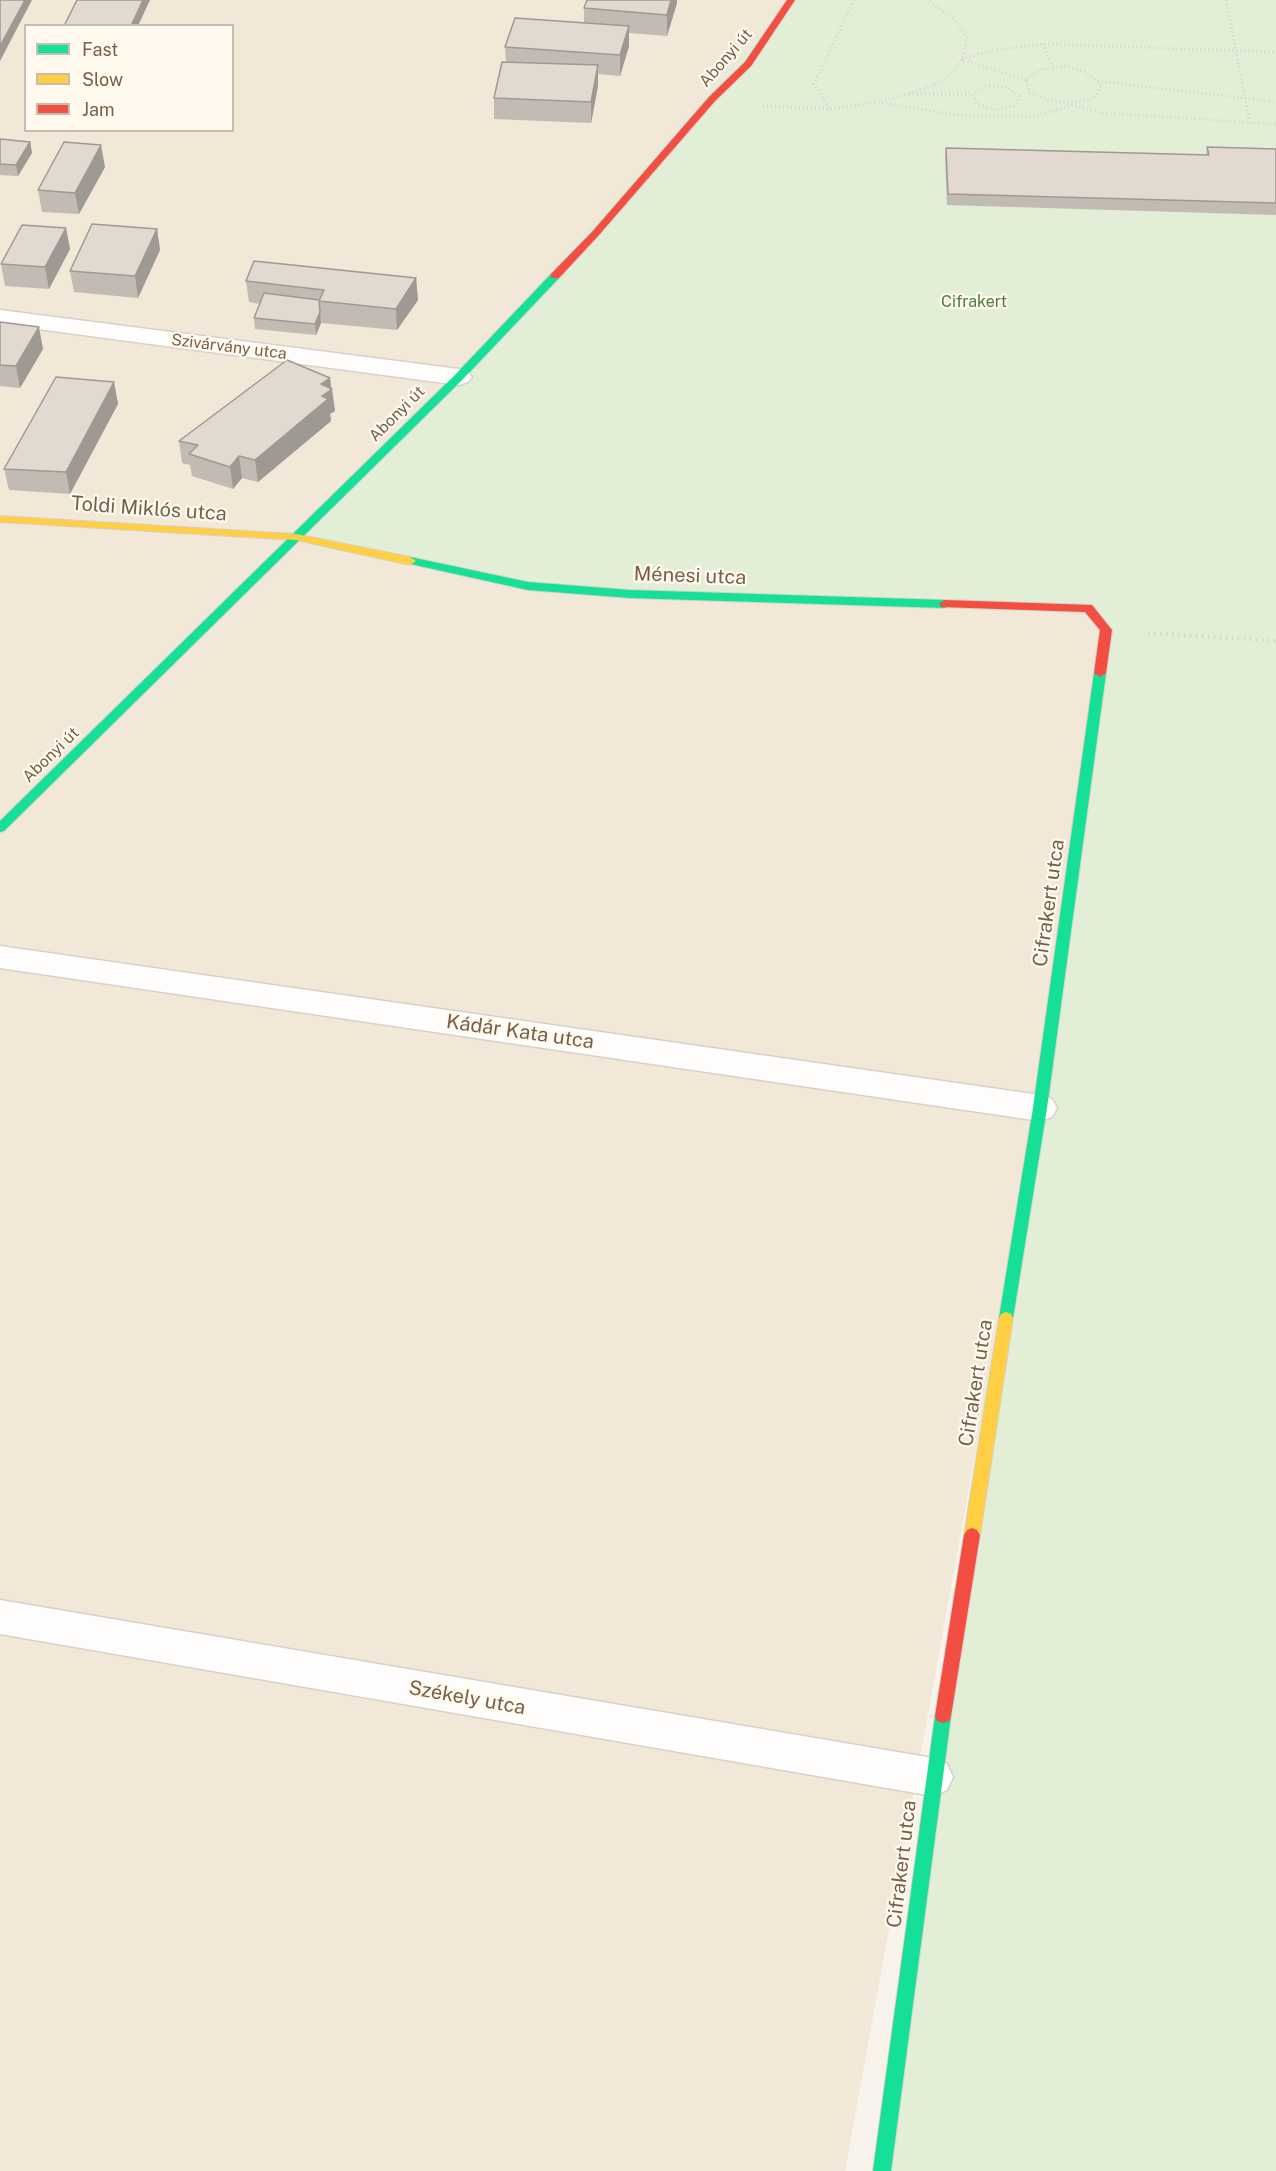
<!DOCTYPE html>
<html>
<head>
<meta charset="utf-8">
<style>
  body { margin:0 }
  #map { position:relative; width:1276px; height:2171px; overflow:hidden; background:#f8f4eb; font-family:"Public Sans",sans-serif }
  canvas { display:block }
  .legend { position:absolute; left:24px; top:24px; width:210px; height:108px; box-sizing:border-box; background:#fffaed; border:2px solid #c9bcac; margin:0; padding:8px 10px; list-style:none; font-size:18px; color:#775f4a }
  .legend li { display:flex; align-items:center; gap:12px; height:30px }
  .legend b { width:30px; border:2px solid #c9bcac }
</style>
</head>
<body>
<div id="map">
<canvas width="1276" height="2171"></canvas>
<ul class="legend">
<li><b style="height:8px;background:#16e098"></b>Fast</li>
<li><b style="height:8px;background:#ffcf43"></b>Slow</li>
<li><b style="height:8px;background:#f24e42"></b>Jam</li>
</ul>
</div>
<script>
const c = document.querySelector('canvas').getContext('2d');
c.lineJoin = 'round';
function paint(path, color) {
  c.fillStyle = color;
  c.fill(path, 'evenodd');
}
function trace(path, color, width, dash) {
  c.strokeStyle = color;
  c.lineWidth = width;
  c.lineCap = dash ? 'butt' : 'round';
  c.setLineDash(dash || []);
  c.stroke(path);
}
function write(font, color, halo, rows, align = 'center') {
  c.font = font + ' "Public Sans",sans-serif';
  c.lineWidth = 4.5;
  c.setLineDash([]);
  c.textBaseline = 'middle';
  c.strokeStyle = halo;
  c.fillStyle = color;
  for (const [text, x, y, turn = 0] of rows) {
    c.save();
    c.translate(x, y);
    c.rotate((+turn || 0) * Math.PI / 180);
    c.textAlign = isNaN(turn) ? turn : align;
    if (halo) c.strokeText(text, 0, 0);
    c.fillText(text, 0, 0);
    c.restore();
  }
}
paint(new Path2D(`
  M0,0H791L1135,575L845,2171H0ZM26,26H232V130H26Z`), '#f1e8d8');
paint(new Path2D(`
  M791,0H1276V2171H882L1106,630L1088,608L528,586L296,537L459,377Z`), '#e2efd6');
const street = new Path2D(`
  M0,310L459,369L468,372L472,377L468,382L459,385L0,324Z
  M0,946L1040,1095L1052,1099L1057,1108L1052,1117L1040,1121L0,968Z
  M0,1600L933,1758L947,1764L953,1777L947,1790L933,1796L0,1634Z`);
const fast = new Path2D(`
  M555,273L560,276L559,278L463,379L4,831L0,832V821L455,375L551,274Z
  M410,557L528,582L630,590L945,600L951,604L945,608L630,598L528,590L406,563L404,561Z
  M1100,669L1106,673L1047,1108L1013,1318L1011,1322L1006,1324L1001,1322L999,1318L1033,1108L1094,673Z
  M943,1709L949,1711L951,1716L891,2171H873L935,1716L937,1711Z`);
const slow = new Path2D(`
  M0,516L296,534L410,557L416,561L410,565L296,540L0,522Z
  M1006,1312L1011,1314L1013,1318L980,1535L977,1540L972,1542L967,1540L964,1535L999,1318L1001,1314Z`);
const jam = new Path2D(`
  M787,0H795L751,66L715,101L598,236L559,278H551V274L592,232L709,97L745,62Z
  M945,600L1092,605L1112,630L1106,673L1100,677L1094,673L1100,630L1085,612L941,607L939,604Z
  M972,1528L977,1530L980,1535L951,1716L949,1721L943,1723L937,1721L935,1716L964,1535L967,1530Z`);
trace(street, '#d7d1c9', 3);
trace(fast, '#d8d1c9', 2);
trace(slow, '#d8d1c9', 2);
trace(jam, '#d8d1c9', 2);
trace(new Path2D(`
  M1226,0L1250,124
  M1043,44L1053,67
  M962,59L993,50L1043,44L1276,52
  M964,60L1026,80
  M1065,66L1085,72L1102,85L1095,98C1070,105 1052,104 1029,92L1026,80L1039,70Z
  M1098,81L1276,102
  M985,86L1006,87L1019,96L1015,106L996,110L977,104L973,94Z
  M909,94H973
  M881,101C908,93 946,88 961,61C965,53 965,45 967,37L954,19L927,0
  M763,106L832,109L877,102L956,115L1033,117L1073,105L1103,113L1276,124
  M829,108L814,84L854,0`), '#dad4ce', 3, [1, 3]);
trace(new Path2D(`
  M1148,633L1276,641`), '#dad4ce', 4, [1.5, 4.5]);
paint(street, '#fefdfc');
paint(fast, '#16e098');
paint(slow, '#ffcf43');
paint(jam, '#f24e42');
paint(new Path2D(`
  M677,3L667,36L629,33V46L620,76L598,74V86L591,123L494,119V98L506,62L505,47L584,22V8Z
  M0,139L30,142L32,153L18,176L0,175Z
  M1207,147L1276,149V215L947,205L945,159L946,148L1206,155Z
  M105,167L79,214L42,212L38,190Z
  M66,228L70,249L49,289L5,286L1,264Z
  M157,229L160,250L138,298L74,292L70,271Z
  M416,278L418,300L397,330L321,323L316,335L255,329L254,318L260,304L249,302L246,281Z
  M0,322L43,349L20,388L0,386Z
  M330,378L335,411L330,414L331,421L258,482L242,478L233,489L192,476L190,465L182,463L179,441Z
  M114,382L118,404L70,494L9,490L4,469Z`), '#c2bbb3');
paint(new Path2D(`
  M25,0H32L0,61V46Z
  M143,0H150L138,26H131Z
  M671,0H677V3L667,36V15Z
  M629,26V46L620,76V55Z
  M598,65V86L591,123V102Z
  M30,142L32,153L18,176L16,165Z
  M101,145L105,167L79,214L75,193Z
  M66,228L70,249L49,289L45,267Z
  M157,229L160,250L138,298L135,276Z
  M416,278L418,300L397,330L396,309Z
  M320,312L321,323L316,335L315,324Z
  M39,327L43,349L20,388L16,366Z
  M330,378L331,390L332,389L335,411L330,414L331,421L258,482L255,460L321,384Z
  M114,382L118,404L70,494L66,472Z
  M239,456L242,478L233,489L230,467Z`), '#9e9992');
const building = new Path2D(`
  M0,0H25L0,46Z
  M77,0H143L131,26H64Z
  M587,0H671L667,15L584,8Z
  M515,18L629,26L620,55L505,47Z
  M502,62L598,65L591,102L494,98Z
  M0,139L30,142L16,165L0,164Z
  M64,142L101,145L75,193L38,190Z
  M1207,147L1276,149V203L948,194L946,148L1209,155Z
  M92,224L157,229L135,276L70,271Z
  M22,225L66,228L45,267L1,264Z
  M254,261L416,278L396,309L319,301L324,290L246,281Z
  M264,293L319,300L320,312L315,324L254,318Z
  M0,322L39,327L16,366L0,365Z
  M287,360L330,378L321,384L332,389L322,396L328,399L255,460L239,456L230,467L189,454L198,445L179,441Z
  M56,377L114,382L66,472L4,469Z`);
paint(building, '#e2dad0');
trace(building, '#9e9992', 1.5);
write('16px', '#775f4a', '#fffaed', [
  ["Abonyi út",726,58,-49],
  ["Szivárvány utca",229,347,7],
  ["Abonyi út",397,414,-45],
  ["Abonyi út",51,755,-44]
]);
write('16px', '#4d7d42', '#fffaed', [
  ["Cifrakert",974,302]
]);
write('20px', '#775f4a', '#fffaed', [
  ["Toldi Miklós utca",149,509,4],
  ["Ménesi utca",690,576,2],
  ["Cifrakert utca",1049,903,-82],
  ["Kádár Kata utca",520,1032,8],
  ["Cifrakert utca",976,1383,-81],
  ["Székely utca",467,1698,10],
  ["Cifrakert utca",902,1864,-83]
]);
</script>
</body>
</html>
